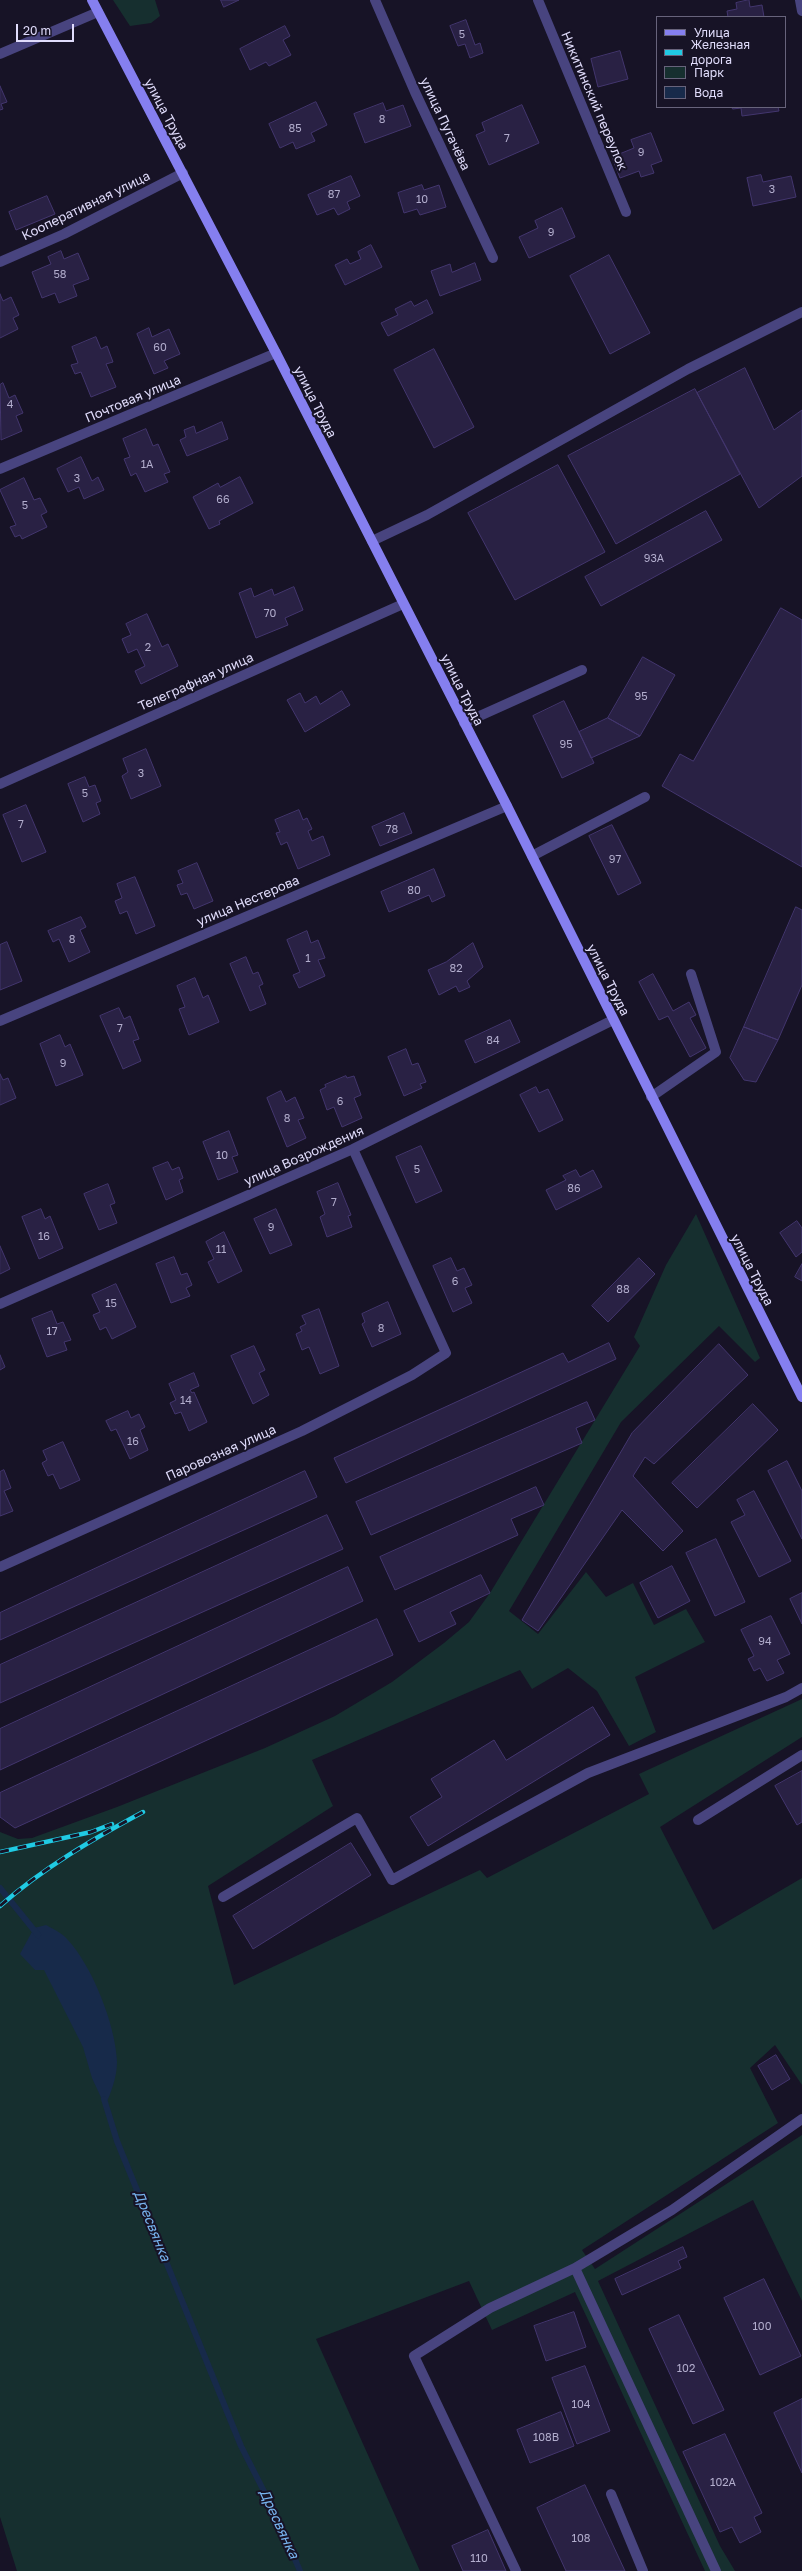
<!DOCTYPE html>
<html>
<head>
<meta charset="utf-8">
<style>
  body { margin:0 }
  #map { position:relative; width:802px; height:2571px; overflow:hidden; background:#171326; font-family:"Golos Text",sans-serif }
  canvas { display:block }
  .legend { position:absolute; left:656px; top:16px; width:130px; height:92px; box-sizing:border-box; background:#171326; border:1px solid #67637b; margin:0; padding:5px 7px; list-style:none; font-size:12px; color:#e0dcfb }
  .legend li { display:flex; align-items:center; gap:8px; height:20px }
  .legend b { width:20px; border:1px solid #67637b }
  .scale { position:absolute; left:16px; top:24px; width:58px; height:18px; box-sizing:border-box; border:2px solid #e0dcfb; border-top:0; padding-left:5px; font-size:12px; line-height:14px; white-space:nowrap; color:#e0dcfb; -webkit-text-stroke:3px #171326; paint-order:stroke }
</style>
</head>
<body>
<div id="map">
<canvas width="802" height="2571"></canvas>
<ul class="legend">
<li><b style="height:5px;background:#857fef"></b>Улица</li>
<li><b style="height:5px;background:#20cae3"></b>Железная дорога</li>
<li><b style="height:11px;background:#162f2f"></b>Парк</li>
<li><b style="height:11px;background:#172a4a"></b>Вода</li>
</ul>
<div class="scale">20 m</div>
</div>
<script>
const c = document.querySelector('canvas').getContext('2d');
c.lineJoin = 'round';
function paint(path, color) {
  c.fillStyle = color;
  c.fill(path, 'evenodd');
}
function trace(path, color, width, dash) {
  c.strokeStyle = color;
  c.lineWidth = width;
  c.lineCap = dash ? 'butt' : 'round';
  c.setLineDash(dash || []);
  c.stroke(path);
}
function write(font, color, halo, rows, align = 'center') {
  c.font = font + ' "Golos Text",sans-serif';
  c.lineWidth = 4;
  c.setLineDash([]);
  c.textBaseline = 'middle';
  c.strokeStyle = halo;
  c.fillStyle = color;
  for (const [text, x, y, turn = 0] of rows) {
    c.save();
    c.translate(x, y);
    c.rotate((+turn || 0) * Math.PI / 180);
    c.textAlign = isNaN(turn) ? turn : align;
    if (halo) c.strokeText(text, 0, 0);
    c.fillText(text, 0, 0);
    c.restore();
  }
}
paint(new Path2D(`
  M113,0H155L160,16L151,23L130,26Z
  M696,1214L760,1358L755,1362L719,1326L621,1422L509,1611L538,1634L586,1572L606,1597L633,1583L654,1625L686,1609L705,1642L635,1677L656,1732L629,1746L597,1691L568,1668L532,1689L520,1670L312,1760L333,1806L208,1886L234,1985L480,1870L487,1878L649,1794L639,1774L802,1699V1737L660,1827L713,1930L802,1878V2085L775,2045L750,2068L778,2123L582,2250L595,2269L802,2135V2301L753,2200L598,2281L720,2546L735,2571H705L575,2292L492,2330L469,2281L316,2339L420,2571H17L0,2517V1832L18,1839L32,1838L117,1807L265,1748L335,1716L392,1682L444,1643L469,1622L490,1593L640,1346L634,1337L666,1265Z`), '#162f2f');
paint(new Path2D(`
  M46,1925C53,1929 62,1933 67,1939C92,1965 116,2026 117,2062C117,2077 111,2093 105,2106L92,2078L83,2047L44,1970H35L20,1954L34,1928Z`), '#172a4a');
trace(new Path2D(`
  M0,1888L38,1935
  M104,2099L117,2141L241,2446L276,2515L300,2571`), '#172a4a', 6);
const building = new Path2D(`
  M221,0H239L224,7Z
  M749,0L750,7L762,5L764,17H728L727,11L737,9L736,3Z
  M466,20L475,45L480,43L483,53L470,58L465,44L458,46L450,26Z
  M285,26L290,36L283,40L291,55L269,66L266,62L250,70L240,49Z
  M620,51L628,79L598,87L591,59Z
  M0,86L7,102L1,104L3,109L0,110Z
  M316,102L327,125L311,133L315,141L296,149L293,142L280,148L269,124Z
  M383,103L386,111L403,105L411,126L365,143L354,114Z
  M522,105L539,143L489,165L476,135L485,131L482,123Z
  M732,107H778L779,111L742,116L741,108L733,109Z
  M651,133L662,161L651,165L654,173L641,177L639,171L620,178L612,157L634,148L631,140Z
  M761,175L763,182L791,176L796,197L753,206L747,178Z
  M351,176L360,196L347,202L350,209L338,215L334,208L317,215L308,195Z
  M422,185L424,190L439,185L446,207L420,215L417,209L404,213L398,193Z
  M47,196L55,214L16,230L9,212Z
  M562,208L575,237L529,258L519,237L538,228L535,221Z
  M371,245L382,267L345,285L335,265L347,259L350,264L361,259L358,252Z
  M61,251L64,259L78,253L89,279L73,285L77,296L59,303L55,293L42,298L32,272L51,264L48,257Z
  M609,255L650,333L610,354L570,276Z
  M475,263L481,280L440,296L431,271L450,264L452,272Z
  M0,294L3,301L11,297L19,315L13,318L18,329L0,338Z
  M427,300L433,313L388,336L381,323L398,315L395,309L411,301L414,306Z
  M149,328L152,337L169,329L180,354L164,361L168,368L154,374L137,334Z
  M96,337L101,349L107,346L113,362L106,364L116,387L91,397L81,372L75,374L71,365L78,363L72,347Z
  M434,349L474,427L434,448L394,370Z
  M745,368L774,430L802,410V476L759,508L697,393Z
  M3,383L9,398L15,395L23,413L16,416L22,431L1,440L0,385Z
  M695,389L740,474L616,544L568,456Z
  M222,422L228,439L187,456L180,440L186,437L184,430L194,426L196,433Z
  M146,429L153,446L158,444L170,472L164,474L168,482L145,492L136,473L131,476L124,459L130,457L123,439Z
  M81,457L92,481L98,477L104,490L84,499L79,487L68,492L57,469Z
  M558,465L605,552L515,600L468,513Z
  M240,477L253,503L219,521L220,524L209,529L193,497L218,483L220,487Z
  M24,478L34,500L40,498L47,512L41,515L47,527L22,539L20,535L15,537L10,527L16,525L0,490Z
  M706,511L722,540L601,606L585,577Z
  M294,587L303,610L285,618L288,625L256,638L239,593L251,588L254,597L272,589L274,595Z
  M781,608L802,620V867L662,786L680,754L693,761Z
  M147,614L162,647L168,644L178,666L141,684L135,671L145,666L137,649L128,653L122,639L131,635L126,624Z
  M643,657L675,675L640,736L608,718Z
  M342,691L350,705L305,732L287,700L300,693L305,703L316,696L320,704Z
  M564,701L594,763L562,778L533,716Z
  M608,718L640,736L591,758L579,732Z
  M146,749L161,786L131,799L122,776L128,772L123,759Z
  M85,777L89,787L95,785L101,801L96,803L100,814L83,822L68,784Z
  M26,805L46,852L22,862L3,815Z
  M299,810L303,820L307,818L312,829L308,831L312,841L323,836L330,855L298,869L287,842L281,845L276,833L280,832L275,820Z
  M404,813L412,833L380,846L372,827Z
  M612,825L641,883L618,895L589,836Z
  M197,863L213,901L194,909L187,893L181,895L177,885L183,883L178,871Z
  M434,869L445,896L432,902L429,895L389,912L381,892Z
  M135,877L155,926L136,934L127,911L120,914L115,901L122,898L117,884Z
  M796,907L802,910V985L778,1040L744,1027Z
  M81,917L86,927L80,930L90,952L69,962L59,939L53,942L48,931Z
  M307,931L311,943L318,940L325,958L318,960L325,976L299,988L293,975L300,972L287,940Z
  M7,942L22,981L0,990V945Z
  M473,943L483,967L467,981L470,987L459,992L456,986L439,995L428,970L446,962Z
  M246,957L253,974L258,972L263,984L259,986L266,1004L250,1011L230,964Z
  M653,974L673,1011L689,1002L696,1015L690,1018L706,1048L690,1057L668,1016L659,1020L639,982Z
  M195,978L203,998L208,995L219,1022L189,1035L179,1009L185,1007L177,986Z
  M119,1008L124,1019L130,1016L139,1039L133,1041L141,1061L123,1069L100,1016Z
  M510,1020L520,1042L475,1063L465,1041Z
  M744,1027L778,1040L756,1082L744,1080L730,1058Z
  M60,1035L65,1047L70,1044L83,1075L56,1086L40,1044Z
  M406,1049L412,1065L418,1063L426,1082L420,1084L422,1088L404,1096L388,1057Z
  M0,1074L3,1080L8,1078L16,1098L0,1105Z
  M346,1076L347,1078L354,1076L361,1095L354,1098L362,1118L342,1127L334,1107L327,1110L320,1090L326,1087L325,1085Z
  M536,1087L539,1093L548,1089L563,1120L539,1132L520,1095Z
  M281,1091L286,1102L295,1097L304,1118L298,1120L306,1138L287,1147L267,1098Z
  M229,1131L238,1155L232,1157L238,1172L218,1180L203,1142Z
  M421,1146L442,1191L416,1203L396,1157Z
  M168,1162L172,1170L179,1167L183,1178L179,1180L183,1192L166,1200L153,1168Z
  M576,1170L580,1177L593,1170L602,1187L556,1210L546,1190L566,1180L563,1176Z
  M338,1183L351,1215L348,1216L352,1227L327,1237L320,1217L325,1214L317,1192Z
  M108,1184L115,1203L110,1205L117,1223L99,1230L84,1194Z
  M41,1209L45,1219L50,1216L63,1248L39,1259L22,1217Z
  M276,1209L292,1245L270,1254L254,1219Z
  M797,1221L802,1228V1252L796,1257L780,1233Z
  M224,1232L242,1271L218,1283L208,1262L214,1259L206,1242Z
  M0,1246L10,1269L0,1274Z
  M174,1257L181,1275L187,1273L192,1285L186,1288L190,1296L171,1303L156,1264Z
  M451,1258L457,1271L464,1268L472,1285L465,1288L472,1303L453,1312L433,1266Z
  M639,1258L655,1274L608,1322L592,1306Z
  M802,1264V1281L795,1277Z
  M116,1284L136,1327L112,1339L106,1327L100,1330L93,1315L100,1312L92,1295Z
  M388,1302L401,1334L372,1347L362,1324L365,1322L362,1314Z
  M319,1309L339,1366L320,1374L309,1347L302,1350L296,1334L302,1331L300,1327L306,1324L302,1316Z
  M52,1311L57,1324L63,1322L71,1340L64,1342L67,1350L47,1357L32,1319Z
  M609,1343L616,1359L346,1483L334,1458L563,1353L568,1362Z
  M719,1344L748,1375L654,1464L645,1457L633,1476L683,1531L663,1551L622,1510L538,1631L522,1620L632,1433Z
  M254,1346L265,1370L259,1373L269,1395L253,1404L231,1356Z
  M0,1355L5,1367L0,1370Z
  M194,1373L199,1386L190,1390L192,1393L194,1392L207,1422L189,1431L181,1412L175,1414L170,1403L176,1400L169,1384Z
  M587,1402L595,1420L576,1428L582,1443L371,1535L356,1502Z
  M753,1404L778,1430L697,1508L672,1483Z
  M128,1411L131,1418L139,1414L145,1427L140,1430L148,1450L130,1459L116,1429L111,1431L106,1421Z
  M63,1442L80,1480L60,1489L53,1474L48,1476L42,1463L47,1460L43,1451Z
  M787,1461L802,1491V1539L768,1471Z
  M4,1470L11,1488L4,1491L13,1511L0,1516V1472Z
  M305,1471L317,1497L0,1640V1613Z
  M536,1487L544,1505L511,1519L518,1535L395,1590L380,1557Z
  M754,1491L791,1561L759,1577L731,1522L745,1515L737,1500Z
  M327,1515L343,1549L0,1703V1665Z
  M716,1539L745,1602L715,1616L686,1553Z
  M672,1566L690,1601L658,1618L640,1583Z
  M348,1567L363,1601L0,1770V1729Z
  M481,1575L490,1593L450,1612L456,1624L419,1642L404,1611Z
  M802,1593V1624L790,1599Z
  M771,1616L790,1654L777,1660L784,1673L767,1681L760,1668L754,1671L748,1659L754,1656L741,1630Z
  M377,1619L393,1655L15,1828L0,1817V1793Z
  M593,1707L610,1735L428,1846L410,1817L442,1797L431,1779L494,1740L506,1760Z
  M802,1771V1822L797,1825L775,1786Z
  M351,1843L371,1875L253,1949L233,1916Z
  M776,2055L790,2079L772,2090L758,2066Z
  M683,2247L687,2257L678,2261L681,2268L622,2295L615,2279Z
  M764,2279L801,2356L760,2375L724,2298Z
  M574,2312L586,2347L546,2361L534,2326Z
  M679,2315L724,2410L693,2424L649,2329Z
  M585,2366L610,2431L577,2444L552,2378Z
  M802,2399V2473L774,2413Z
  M561,2412L574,2446L530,2463L517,2430Z
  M725,2434L762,2513L754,2517L761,2532L740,2543L732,2527L720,2532L683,2452Z
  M585,2485L625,2571H566L537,2508Z
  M488,2530L506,2571H463L452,2546Z`);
paint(building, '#292144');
trace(building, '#43366e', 1);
trace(new Path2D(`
  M372,541L427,515L688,369L802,312
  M464,723L582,670
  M532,856L645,797
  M651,1097L716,1052L691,974
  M698,1820L802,1755
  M223,1897L357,1818L392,1880L588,1773L786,1697L802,1688
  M575,2268L716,2571
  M611,2494L643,2571
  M516,2571L414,2356L490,2308L575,2268L672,2210L802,2119`), '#48447f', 10);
trace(new Path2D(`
  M375,0L415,92L493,258
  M538,0L626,212
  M800,0L802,11
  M0,54L98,12
  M0,262L64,234L183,173
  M0,469L276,353
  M0,784L403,604
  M0,1021L507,806
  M0,1304L353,1149L613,1020
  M0,1567L302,1431L412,1375L446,1353L353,1149`), '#48447f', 10);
trace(new Path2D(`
  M92,0L276,353L507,806L802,1397`), '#857fef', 10);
const rail = new Path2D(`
  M0,1852L91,1832L112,1824
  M0,1906C43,1868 93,1839 143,1812`);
trace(rail, '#20cae3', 4.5);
trace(rail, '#171326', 3, [9]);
write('11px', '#b2adcd', null, [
  ["5",462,35],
  ["8",382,120],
  ["85",295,129],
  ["7",507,139],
  ["9",641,153],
  ["3",772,190],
  ["87",334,195],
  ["10",422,200],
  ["9",551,233],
  ["58",60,275],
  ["60",160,348],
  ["4",10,405],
  ["1А",147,465],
  ["3",77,479],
  ["66",223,500],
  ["5",25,506],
  ["93А",654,559],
  ["70",270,614],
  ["2",148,648],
  ["95",641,697],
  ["95",566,745],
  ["3",141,774],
  ["5",85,794],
  ["7",21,825],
  ["78",392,830],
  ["97",615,860],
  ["80",414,891],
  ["8",72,940],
  ["1",308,959],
  ["82",456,969],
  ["7",120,1029],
  ["84",493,1041],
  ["9",63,1064],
  ["6",340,1102],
  ["8",287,1119],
  ["10",222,1156],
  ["5",417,1170],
  ["86",574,1189],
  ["7",334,1203],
  ["9",271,1228],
  ["16",44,1237],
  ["11",221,1250],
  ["6",455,1282],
  ["88",623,1290],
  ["15",111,1304],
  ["8",381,1329],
  ["17",52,1332],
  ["14",186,1401],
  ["16",133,1442],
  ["94",765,1642],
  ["100",762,2327],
  ["102",686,2369],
  ["104",581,2405],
  ["108В",546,2438],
  ["102А",723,2483],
  ["108",581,2539],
  ["110",479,2559]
]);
write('13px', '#e0dcfb', '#171326', [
  ["Никитинский переулок",594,101,67],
  ["улица Труда",166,114,62],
  ["улица Пугачёва",445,124,65],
  ["Кооперативная улица",86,206,-26],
  ["Почтовая улица",133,399,-23],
  ["улица Труда",315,402,63],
  ["Телеграфная улица",196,682,-24],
  ["улица Труда",462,690,63],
  ["улица Нестерова",248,901,-23],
  ["улица Труда",608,980,63],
  ["улица Возрождения",304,1156,-24],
  ["улица Труда",752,1270,63],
  ["Паровозная улица",221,1453,-24]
]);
write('italic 14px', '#77b3ee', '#171326', [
  ["Дресвянка",152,2226,68],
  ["Дресвянка",279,2524,65]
]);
</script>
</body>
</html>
